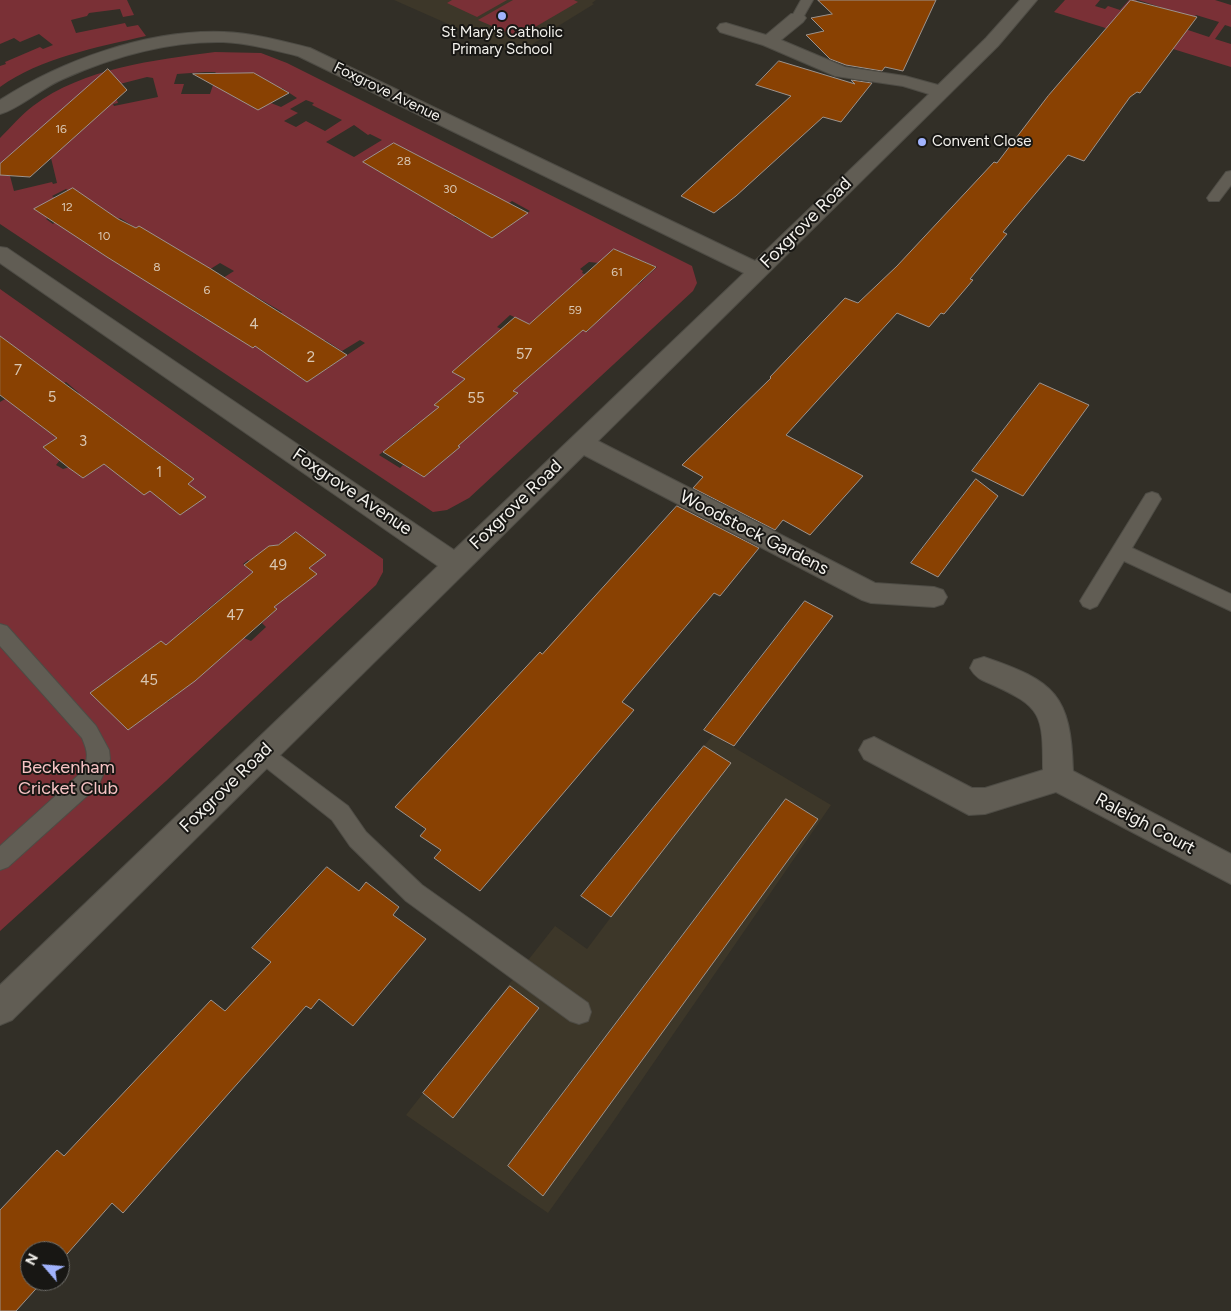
<!DOCTYPE html>
<html>
<head>
<meta charset="utf-8">
<style>
  body { margin:0 }
  #map { position:relative; width:1231px; height:1311px; overflow:hidden; background:#322f27; font-family:Figtree,sans-serif }
  canvas { display:block }
  .north { position:absolute; left:20px; top:1241px; width:50px; height:50px; box-sizing:border-box; background:#181714; border:1px solid #706f6b; border-radius:50%; rotate:297deg; font-size:14px; font-weight:700; line-height:20px; text-align:center; color:#f4f2ed }
  .north::after { content:''; display:block; margin:auto; width:18px; height:22px; background:#a1b3fd; clip-path:polygon(50% 0,100% 100%,50% 72%,0 100%) }
</style>
</head>
<body>
<div id="map">
<canvas width="1231" height="1311"></canvas>
<div class="north">N</div>
</div>
<script>
const c = document.querySelector('canvas').getContext('2d');
c.lineJoin = 'round';
function paint(path, color) {
  c.fillStyle = color;
  c.fill(path, 'evenodd');
}
function trace(path, color, width, dash) {
  c.strokeStyle = color;
  c.lineWidth = width;
  c.lineCap = dash ? 'butt' : 'round';
  c.setLineDash(dash || []);
  c.stroke(path);
}
function write(font, color, halo, rows, align = 'center') {
  c.font = font + ' Figtree,sans-serif';
  c.lineWidth = 4;
  c.setLineDash([]);
  c.textBaseline = 'middle';
  c.strokeStyle = halo;
  c.fillStyle = color;
  for (const [text, x, y, turn = 0] of rows) {
    c.save();
    c.translate(x, y);
    c.rotate((+turn || 0) * Math.PI / 180);
    c.textAlign = isNaN(turn) ? turn : align;
    if (halo) c.strokeText(text, 0, 0);
    c.fillText(text, 0, 0);
    c.restore();
  }
}
paint(new Path2D(`
  M394,0H596L592,3L594,4L555,28L557,29L516,54Z
  M713,735L831,805L608,1129L548,1213L406,1115L555,926L587,949L611,917L581,896Z`), '#3d3729');
paint(new Path2D(`
  M0,0H127L134,15L123,17L120,9L89,13L87,16L71,20L76,33L125,23L127,27L138,25L146,36C98,47 40,58 0,87V66L6,64L5,62L40,47L43,49L53,45L39,34L20,42L14,38L0,44Z
  M452,0H507L477,17L447,3Z
  M513,0H574L578,2L518,37L478,20Z
  M1065,0H1100L1095,6L1105,9L1108,6L1120,10L1129,0H1137L1125,13L1148,21L1160,7L1138,0H1215L1231,5V27L1225,25L1215,39L1231,44V67L1054,12ZM1196,15L1219,22L1209,37L1185,29Z
  M215,52L261,53L287,63L692,266L697,283L693,291L469,498L447,510L433,512L0,224V138C11,127 21,115 33,106C83,68 155,60 215,52ZM205,72H215L228,85H213L210,94H181L184,84H174L177,74ZM147,77L153,78L158,97L114,106L113,104L118,103L112,86ZM282,88L297,98L281,107L271,103ZM306,100L314,103L312,105L342,120L325,131L306,121L296,127L284,121L298,113L290,109ZM354,125L368,135L370,134L382,140L354,157L326,142ZM51,158L57,183L53,184L52,182L14,191L10,176L5,175ZM442,168L484,190L423,180ZM66,189L81,199L53,224L46,219L49,217L55,198L52,196ZM512,201L530,211L492,237L454,217L470,205H506ZM120,218L136,228L139,226L127,245L107,257L100,252L110,224ZM614,249L657,267L638,285L598,280L582,273L583,271L580,269L589,262L599,263ZM220,263L234,271L223,278L243,294L205,319L169,295ZM575,284L615,302L587,332L583,330L574,338L535,319ZM255,296L282,312L280,314L291,321L253,347L216,321ZM510,315L567,343L515,336L497,327ZM325,340L342,351L360,340L365,343L307,382L285,367ZM462,364L517,393L478,428L434,405L465,379ZM418,423L460,447L424,477L403,465L400,468L379,455Z
  M0,289L383,559V572L376,585L166,781L0,931V402L42,377L0,337ZM66,382L79,393L34,421L19,409ZM92,415L99,420L108,415L125,428L117,433L106,463L83,478L70,467L63,469L56,465L60,460L43,447ZM147,444L194,479L166,498L125,459ZM295,532L326,555L309,568L286,598L243,564L248,560L252,563L269,546L278,545ZM239,583L277,609L262,623L266,627L251,641L244,638L218,661L197,648L191,623ZM161,641L199,675L168,702L90,693Z`), '#7a3036');
const building = new Path2D(`
  M818,0H936L903,71L885,67L882,71L846,65L830,59L806,35L824,31L811,18L832,14Z
  M1131,0L1197,17L1140,93L1137,92L1130,97L1084,161L1068,155L1003,232L1007,234L970,279L973,280L944,314L941,313L929,327L897,313L786,435L863,476L810,535L783,520L775,530L693,488L703,477L682,465L771,378L770,377L845,298L858,303L897,266L994,162L997,163L1048,96Z
  M779,61L855,84L851,80L872,83L841,122L823,117L736,196L714,213L681,196L791,96L756,85Z
  M108,69L127,90L30,177L0,175V164Z
  M254,73L289,93L258,110L193,74Z
  M394,143L528,213L492,238L363,162Z
  M73,188L118,219L136,228L139,226L211,269L347,355L307,382L255,346L253,348L107,257L34,209Z
  M614,249L656,267L586,332L583,330L513,391L518,393L458,446L460,447L424,477L383,452L439,407L434,405L465,379L452,372L515,317L529,324Z
  M0,336L194,479L188,484L206,497L180,515L150,491L144,495L104,464L83,478L69,468L43,447L57,438L0,395Z
  M1040,383L1089,405L1023,496L972,471Z
  M976,479L998,496L938,577L911,563Z
  M677,506L759,548L720,596L714,593L622,702L634,710L480,891L434,858L441,850L420,836L426,829L395,807L540,652L542,654Z
  M296,532L326,555L309,568L317,574L274,607L277,609L195,681L128,730L90,693L161,641L166,645L253,572L244,565L269,546L278,545Z
  M805,601L833,616L734,746L704,730Z
  M704,746L731,763L611,917L581,896Z
  M786,799L818,819L543,1196L508,1166Z
  M327,867L359,891L366,882L399,907L393,915L426,939L353,1026L319,999L311,1009L306,1006L123,1213L112,1203L60,1262V1251H30V1281H43L16,1311H0V1210L57,1150L64,1156L211,1000L225,1011L271,962L252,948Z
  M510,986L539,1008L453,1118L423,1093Z`);
paint(building, '#894102');
trace(building, '#9c938d', 1);
const service = new Path2D(`
  M801,0H813L801,21H793L791,18Z
  M1231,171V185L1219,201H1209L1207,198L1209,195L1226,172Z
  M1152,492L1158,494L1161,499L1132,548L1231,594V611L1124,561L1097,606L1090,609L1083,606L1080,601L1083,596L1146,494Z
  M0,624L7,626L96,726L109,750L110,759L98,786L8,867L0,870V846L82,772C89,758 88,752 82,738L0,646Z
  M262,744L269,747L348,806L366,832L422,885L588,1003L591,1012L588,1021L579,1024L570,1021L406,901L350,846L332,820L255,759L251,753L255,747Z`);
const minor = new Path2D(`
  M1020,0H1037L998,46L598,441L875,583L934,587L943,590L947,597L943,604L934,607L871,603L862,600L584,455L12,1020L0,1025V985L438,566L0,263V247L7,248L454,550L744,273L298,56C273,50 248,43 223,42C169,41 112,57 63,79C43,87 19,109 0,114V100C62,60 149,29 224,32C253,33 282,41 310,48L755,261L929,94L903,86L835,76L763,45L720,32L717,28L720,24L726,23L766,35L791,14H803L806,18L803,22L781,40L845,67L905,76L938,85L986,38Z
  M984,657C1055,681 1071,695 1073,771L1231,854V884L1056,792L985,814L969,815L864,759L859,750L864,741L874,737L972,788H985L1043,770C1043,714 1042,707 991,684C981,680 975,677 970,668L974,660Z`);
trace(service, '#4e4c45', 2);
trace(minor, '#4e4c45', 2);
paint(service, '#615d54');
paint(minor, '#615d54');
for (const [x, y, r, color] of [
  [502,16,5,"#a1b3fd"],
  [922,142,5,"#a1b3fd"]
]) {
  const dot = new Path2D();
  dot.arc(x, y, r, 0, 2 * Math.PI);
  c.fillStyle = color;
  c.fill(dot);
  trace(dot, '#181714', 2);
}
write('12px', '#d9c6b2', null, [
  ["16",61,129],
  ["28",404,161],
  ["30",450,189],
  ["12",67,207],
  ["10",104,236],
  ["8",157,267],
  ["61",617,272],
  ["6",207,290],
  ["59",575,310]
]);
write('15px', '#f4f2ed', '#181714', [
  ["St Mary's Catholic",502,33],
  ["Primary School",502,50],
  ["Convent Close",932,142,"left"]
]);
write('15px', '#f4f2ed', '#181714', [
  ["Foxgrove Avenue",387,92,26]
]);
write('15px', '#d9c6b2', null, [
  ["4",254,325],
  ["57",524,355],
  ["2",311,358],
  ["7",18,371],
  ["5",52,398],
  ["55",476,399],
  ["3",83,442],
  ["1",159,473],
  ["49",278,566],
  ["47",235,616],
  ["45",149,681]
]);
write('18px', '#f4f2ed', '#181714', [
  ["Foxgrove Road",806,223,-45],
  ["Foxgrove Avenue",352,492,34],
  ["Foxgrove Road",516,505,-44],
  ["Woodstock Gardens",754,533,27],
  ["Foxgrove Road",226,788,-44],
  ["Raleigh Court",1145,824,28]
]);
write('18px', '#f6c3c4', '#181714', [
  ["Beckenham",68,768],
  ["Cricket Club",68,789]
]);
</script>
</body>
</html>
